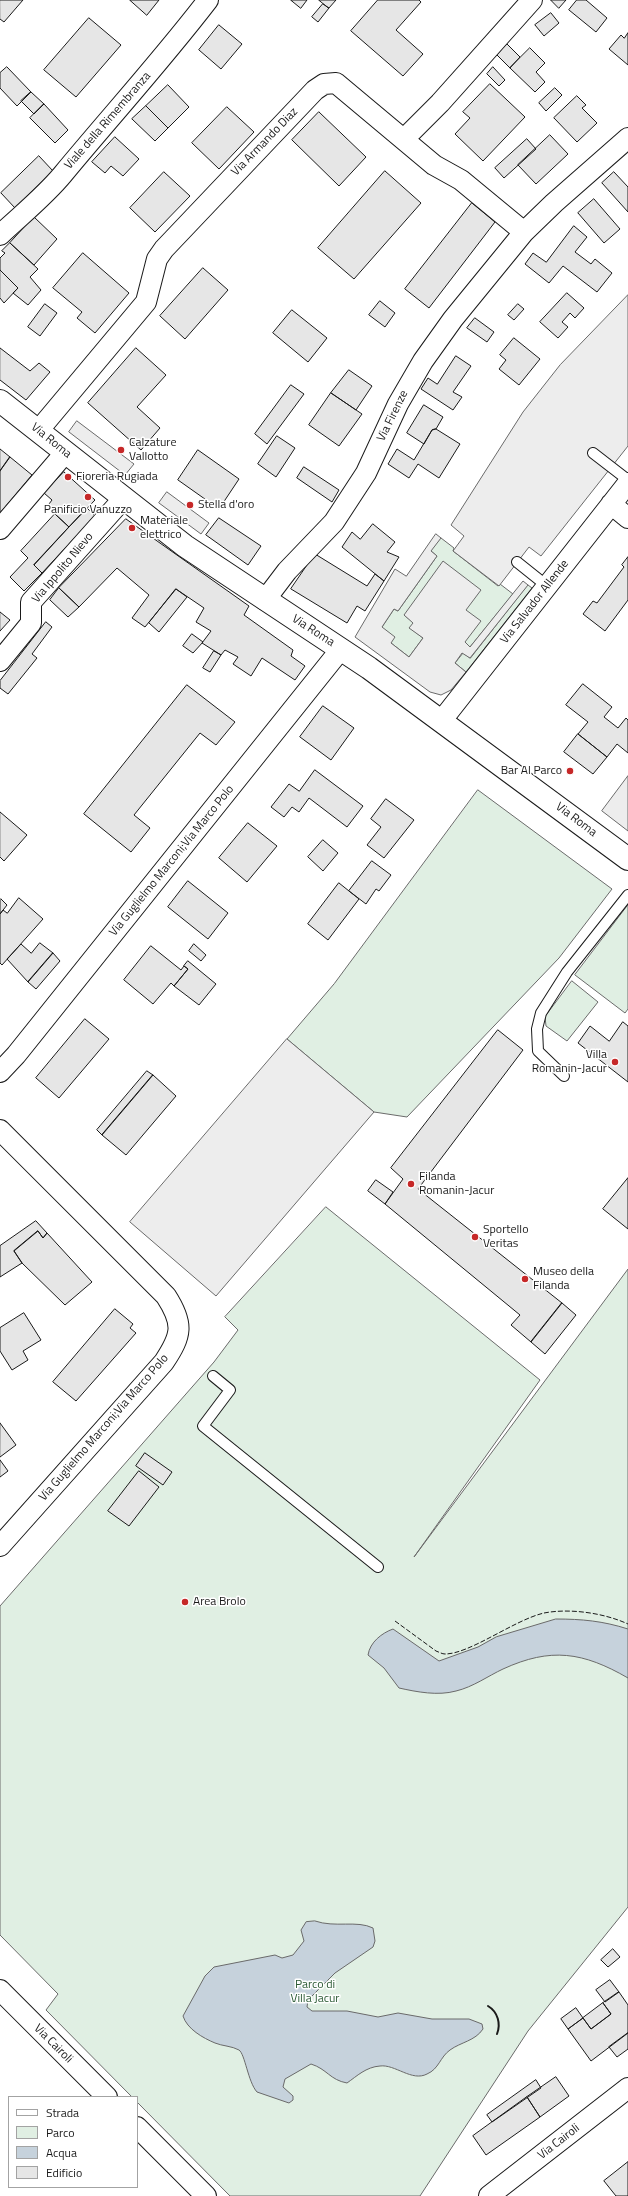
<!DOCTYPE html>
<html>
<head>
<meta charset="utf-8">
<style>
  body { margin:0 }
  #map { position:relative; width:628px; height:2196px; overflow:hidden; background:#fff; font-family:"Titillium Web",sans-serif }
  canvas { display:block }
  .legend { position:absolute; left:8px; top:2096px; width:130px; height:92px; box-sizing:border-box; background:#fff; border:1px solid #a3a3a3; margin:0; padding:5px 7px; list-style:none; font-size:12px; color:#1a1a1a }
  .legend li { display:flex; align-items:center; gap:8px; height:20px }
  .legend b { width:20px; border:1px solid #a3a3a3 }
</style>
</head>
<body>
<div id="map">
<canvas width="628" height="2196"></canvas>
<ul class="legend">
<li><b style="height:5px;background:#fff"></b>Strada</li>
<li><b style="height:11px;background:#e0efe3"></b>Parco</li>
<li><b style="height:11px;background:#c6d2dc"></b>Acqua</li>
<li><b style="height:11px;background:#e6e6e6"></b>Edificio</li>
</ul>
</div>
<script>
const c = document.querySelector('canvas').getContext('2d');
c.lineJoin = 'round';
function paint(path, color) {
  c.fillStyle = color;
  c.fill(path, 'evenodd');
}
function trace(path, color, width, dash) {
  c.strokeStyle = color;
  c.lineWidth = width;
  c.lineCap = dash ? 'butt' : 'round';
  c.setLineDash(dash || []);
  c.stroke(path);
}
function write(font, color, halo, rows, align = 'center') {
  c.font = font + ' "Titillium Web",sans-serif';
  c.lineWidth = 3;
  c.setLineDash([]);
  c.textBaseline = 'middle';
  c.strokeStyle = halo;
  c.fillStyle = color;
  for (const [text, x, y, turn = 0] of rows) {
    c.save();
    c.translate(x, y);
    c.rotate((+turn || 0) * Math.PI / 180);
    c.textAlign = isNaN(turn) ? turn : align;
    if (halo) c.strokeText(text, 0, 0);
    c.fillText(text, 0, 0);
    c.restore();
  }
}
const green = new Path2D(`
  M441,538L454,548L453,551L498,586L500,584L513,594L470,647L465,642L404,615L414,623L410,628L423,638L409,657L391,643L382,627L394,609L398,611L437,556L431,551Z
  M528,585L532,588L466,672L455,663L463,653L470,658Z
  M478,790L612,889L559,958L407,1117L374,1112L287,1039L334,984Z
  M628,905V1009L625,1013L575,975Z
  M572,981L598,1002L567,1041L546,1026L545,1017Z
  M326,1207L540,1380L414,1557L628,1269V1907L528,2031L420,2196H230L137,2102V2097H132L46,2010L58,1994L0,1935V1606L214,1362L238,1330L225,1317Z`);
paint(green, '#e0efe3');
trace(green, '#6a6a6a', 1);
const parking = new Path2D(`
  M628,295V446L541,556L529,547L499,586L453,551L464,536L451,525L523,412L560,365Z
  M77,421L134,464L125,475L69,432Z
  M167,492L209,523L201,534L159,503Z
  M436,534L441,538L431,551L437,556L398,611L394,609L382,627L395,637L391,643L409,657L423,638L409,628L413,623L404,615L443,561L481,590L466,610L481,621L465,642L470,647L523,581L528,585L470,658L462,653L455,663L466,672L451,690L441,695L430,692L355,637L395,569L406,576Z
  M628,776V831L602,811Z
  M287,1039L374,1112L216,1296L130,1222Z`);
paint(parking, '#ededed');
trace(parking, '#6a6a6a', 1);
const water = new Path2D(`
  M556,1619C582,1619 603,1621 628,1629V1678C583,1652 551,1647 503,1669C488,1676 473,1687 456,1691C438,1696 417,1692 399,1688L384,1668L368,1655C370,1642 382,1633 393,1629L439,1661L478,1647L496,1637Z
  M315,1921C335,1928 357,1920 373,1928L375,1941L373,1947L335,1973L308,2000L307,2007L312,2011H347L378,2017L398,2013L432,2019H469L482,2024L483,2029C475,2041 461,2042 450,2050C440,2057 439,2069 427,2074C412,2082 395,2064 380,2066C366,2067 357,2076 347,2083C330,2080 327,2069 311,2064L285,2079L283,2087L293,2096V2100L289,2103L257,2092C248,2082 245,2054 239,2050C232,2046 222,2046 215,2043C203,2038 187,2029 183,2016L205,1976L214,1967L275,1955L282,1958L293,1955L304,1941L301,1930L306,1922Z`);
paint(water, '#c6d2dc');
trace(water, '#6a6a6a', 1);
const building = new Path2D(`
  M0,0H23L4,22L0,19Z
  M130,0H159L147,15Z
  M291,0H307L301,8Z
  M319,0H336L329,8Z
  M378,0H419L421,2L396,30L423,54L403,76L351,31Z
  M551,0H566L559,8Z
  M577,0H586L607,18L596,32L569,10Z
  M323,4L329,8L318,22L312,17Z
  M551,13L559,23L544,36L535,25Z
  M89,18L121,45L76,97L44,70Z
  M219,25L242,44L221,69L199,50Z
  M628,33V65L609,49L621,35L624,38Z
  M507,44L520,57L510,68L497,55Z
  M530,48L545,63L536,72L545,82L535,92L510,68Z
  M7,67L31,92L17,106L0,88V73Z
  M493,67L505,80L499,86L487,74Z
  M490,84L525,117L483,161L455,134L470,118L463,112Z
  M168,85L189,107L168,128L146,106Z
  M555,88L562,95L546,111L539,103Z
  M31,92L44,104L34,114L21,101Z
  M577,96L586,105L582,108L597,123L577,142L554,118Z
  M44,104L68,130L55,143L30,118Z
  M146,106L168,128L155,141L132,119Z
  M227,107L254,132L219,169L192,143Z
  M319,112L366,157L339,186L292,140Z
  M550,135L568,154L536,184L518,165Z
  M115,137L139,159L123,176L111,166L105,173L92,162Z
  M527,139L536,149L504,178L495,168Z
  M39,156L53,171L15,208L1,193Z
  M385,171L421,203L354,279L318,248Z
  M164,172L190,196L155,232L130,208Z
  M614,172L628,187V212L602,183Z
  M594,199L620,229L604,243L578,213Z
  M472,203L495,222L429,308L405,289Z
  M34,217L57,239L34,265L10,243Z
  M574,226L587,237L575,252L591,264L595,259L612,273L597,292L563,266L549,283L525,264L533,253L546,262Z
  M10,243L38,269L30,277L41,290L28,305L13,293L18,288L0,270V258L5,253L2,251Z
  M83,253L129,293L95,333L77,318L82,312L53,288Z
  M203,268L228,290L185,339L160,316Z
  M0,270L18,288L4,303L0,298Z
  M567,293L584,308L575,318L570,313L562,322L568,327L558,338L540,322Z
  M380,301L395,313L385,327L369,315Z
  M45,304L57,313L40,336L28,327Z
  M518,304L524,309L514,320L508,315Z
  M292,310L327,338L308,362L273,333Z
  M475,318L494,332L487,342L467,328Z
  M514,338L540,359L519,385L499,369L506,360L500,355Z
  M0,348L30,371L39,363L50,372L26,400L0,380Z
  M136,348L166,375L137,407L160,428L141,450L88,403Z
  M456,356L471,366L453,392L462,397L453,410L421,389L428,378L437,384Z
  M349,370L372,386L356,410L331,393Z
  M291,385L304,394L267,444L255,434Z
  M331,393L362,414L339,446L309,425Z
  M424,405L443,417L436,429L432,430L424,444L407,433Z
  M436,429L460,444L439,478L418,464L409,478L388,464L397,449L414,460L432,430Z
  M277,436L295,448L276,477L258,464Z
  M0,449L10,457L0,471Z
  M198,450L239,479L219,509L178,480Z
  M10,457L32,475L0,513V471Z
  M304,467L339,490L332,502L297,478Z
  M64,472L95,500L69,527L55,514L57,512L49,504L52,500L44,493Z
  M87,508L95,516L42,573L34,565Z
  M55,514L69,527L34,565L42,573L24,591L10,577L28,558L21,551Z
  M219,518L261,546L248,565L206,535Z
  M126,519L249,606L244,615L293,650L291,656L305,666L295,680L262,658L251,676L233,664L238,657L225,650L221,655L202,643L211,631L196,622L204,608L176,589L145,627L132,618L149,595L117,568L79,607L59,588Z
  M373,524L395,542L387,552L399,557L384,581L342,547L352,532L360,539Z
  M315,554L367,586L375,574L384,581L365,611L357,606L347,623L291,589Z
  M628,557V600L605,631L583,614L593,601L597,603L624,567L622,565Z
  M59,588L79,607L68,617L50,600Z
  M176,589L187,597L159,632L149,623Z
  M0,612L10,620L0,631Z
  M46,622L52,627L32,654L37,658L8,694L0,688V681Z
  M192,634L203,642L193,653L183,646Z
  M214,651L221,655L210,672L203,668Z
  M583,684L612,707L604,717L618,728L626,718L628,720V753L617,744L607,757L578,734L588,722L566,705Z
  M187,685L235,722L216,745L200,733L134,815L150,828L131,852L84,814Z
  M323,706L354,728L331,760L300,737Z
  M578,734L607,757L593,774L564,752Z
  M315,770L363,806L347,827L309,798L299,812L292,807L284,817L271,807L289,784L299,791Z
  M386,799L414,820L384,858L367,845L381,827L371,819Z
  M0,812L27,835L4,861L0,857Z
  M248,823L277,846L247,882L219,858Z
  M323,840L338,853L323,871L308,857Z
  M372,861L391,875L379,891L376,889L366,904L349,891Z
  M188,881L228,913L208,939L168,907Z
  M339,883L359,899L328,940L308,924Z
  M19,898L43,919L2,965L0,963V914L3,910L7,913Z
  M1,899L7,905L0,914V900Z
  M40,943L53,953L28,982L7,959L21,944L31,953Z
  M194,944L206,955L201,961L189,951Z
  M151,946L181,970L184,966L188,969L174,986L171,983L153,1004L124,980Z
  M53,953L60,961L36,989L28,982Z
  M188,961L216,984L199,1005L174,986L188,969L184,966Z
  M85,1019L109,1039L59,1098L36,1078Z
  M623,1022L628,1026V1082L578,1043L590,1026L609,1041Z
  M498,1030L523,1050L418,1189L562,1303L531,1342L511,1325L520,1315L385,1204L403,1179L391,1168Z
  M147,1071L153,1075L102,1135L97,1130Z
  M153,1075L176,1096L126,1155L102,1135Z
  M628,1178V1229L603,1209Z
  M376,1180L393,1192L385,1204L368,1191Z
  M36,1221L47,1233L43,1238L38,1231L14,1251L22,1263L0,1277V1246Z
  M38,1231L43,1238L47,1233L92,1282L65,1305L22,1263L14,1251Z
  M562,1303L576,1315L545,1354L531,1342Z
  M115,1309L133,1324L130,1328L136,1333L76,1401L53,1382Z
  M24,1313L41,1340L23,1351L28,1360L12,1370L0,1351V1328Z
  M0,1423L16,1445L0,1457Z
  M145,1453L172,1472L163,1485L136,1466Z
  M0,1460L8,1471L0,1477Z
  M139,1471L159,1487L129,1526L108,1511Z
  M613,1949L620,1957L608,1967L601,1960Z
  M610,1980L619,1992L605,2002L596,1990Z
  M619,1992L628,2005V2033L591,2061L568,2029L583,2018L591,2029L611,2014L603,2003Z
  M603,2003L611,2014L591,2029L583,2018Z
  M576,2008L583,2018L568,2029L561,2019Z
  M628,2033V2049L617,2057L609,2047Z
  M556,2077L569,2096L540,2117L527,2097Z
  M536,2080L541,2088L492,2122L487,2115Z
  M527,2097L540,2117L486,2155L473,2136Z
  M628,2162V2196H616L604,2181Z`);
paint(building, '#e6e6e6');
trace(building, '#1a1a1a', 1);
const service = new Path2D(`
  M593,453L628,480
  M517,562L547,586
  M564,1076L538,1051L537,1029L541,1013L567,972L628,895
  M213,1376L230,1390L203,1426L378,1567`);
const minor = new Path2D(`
  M404,139L440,103L532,0
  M0,235C21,215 45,196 63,174C111,116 162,60 208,0
  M38,431L146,302L157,259L164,249L315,90L324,84L336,83L434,165L461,180L524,232
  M611,504L628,518
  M0,529L65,453
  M265,600L287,571L334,522L366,473L398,404L423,361L453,319L524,232L554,203L628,138
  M0,661L31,623V602L123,499
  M442,720L628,483
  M0,1072L16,1055L341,649
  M0,1130L166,1296C184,1324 182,1335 164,1362L0,1546
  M0,1990L107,2097
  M137,2127L206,2196
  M489,2196L628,2088`);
const tertiary = new Path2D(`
  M0,401L185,546L369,668L628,859`);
trace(service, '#1a1a1a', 12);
trace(minor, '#1a1a1a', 22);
trace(tertiary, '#1a1a1a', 24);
trace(service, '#fff', 10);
trace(minor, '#fff', 20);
trace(tertiary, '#fff', 22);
trace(new Path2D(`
  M395,1621L436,1651C439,1652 442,1654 445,1654C470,1654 514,1620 544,1613C570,1608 604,1613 628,1624`), '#1a1a1a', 1, [5, 2]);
trace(new Path2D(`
  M488,2006C498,2012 501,2024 497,2034`), '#1a1a1a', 2);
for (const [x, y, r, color] of [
  [121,450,4,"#c62828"],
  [68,477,4,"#c62828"],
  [88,497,4,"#c62828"],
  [190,505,4,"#c62828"],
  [132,528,4,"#c62828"],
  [570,771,4,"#c62828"],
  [615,1062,4,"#c62828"],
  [411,1184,4,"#c62828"],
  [475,1237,4,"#c62828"],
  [525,1279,4,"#c62828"],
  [185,1602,4,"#c62828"]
]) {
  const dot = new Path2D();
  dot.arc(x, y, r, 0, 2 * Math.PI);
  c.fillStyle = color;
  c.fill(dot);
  trace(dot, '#fff', 1.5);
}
write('12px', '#1a1a1a', '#fff', [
  ["Viale della Rimembranza",108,121,-49],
  ["Via Armando Diaz",265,142,-46],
  ["Via Firenze",393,416,-64],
  ["Via Roma",51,441,39],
  ["Via Ippolito Nievo",63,568,-50],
  ["Via Salvador Allende",535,602,-52],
  ["Via Roma",313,631,33],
  ["Via Roma",576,820,37],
  ["Via Guglielmo Marconi;Via Marco Polo",172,861,-51],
  ["Via Guglielmo Marconi;Via Marco Polo",104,1428,-49],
  ["Via Cairoli",53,2044,45],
  ["Via Cairoli",559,2142,-38]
]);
write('12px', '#1a1a1a', '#fff', [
  ["Calzature",129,443],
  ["Vallotto",129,457],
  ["Fioreria Rugiada",76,477],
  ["Stella d'oro",198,505],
  ["Panificio Vanuzzo",88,510,"center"],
  ["Materiale",140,521],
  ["elettrico",140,535],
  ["Bar Al Parco",562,771,"right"],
  ["Villa",607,1055,"right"],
  ["Romanin-Jacur",607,1069,"right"],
  ["Filanda",419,1177],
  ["Romanin-Jacur",419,1191],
  ["Sportello",483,1230],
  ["Veritas",483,1244],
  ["Museo della",533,1272],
  ["Filanda",533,1286],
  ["Area Brolo",193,1602]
], 'left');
write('12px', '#2b5a34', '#fff', [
  ["Parco di",315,1985],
  ["Villa Jacur",315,1999]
]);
</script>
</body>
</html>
